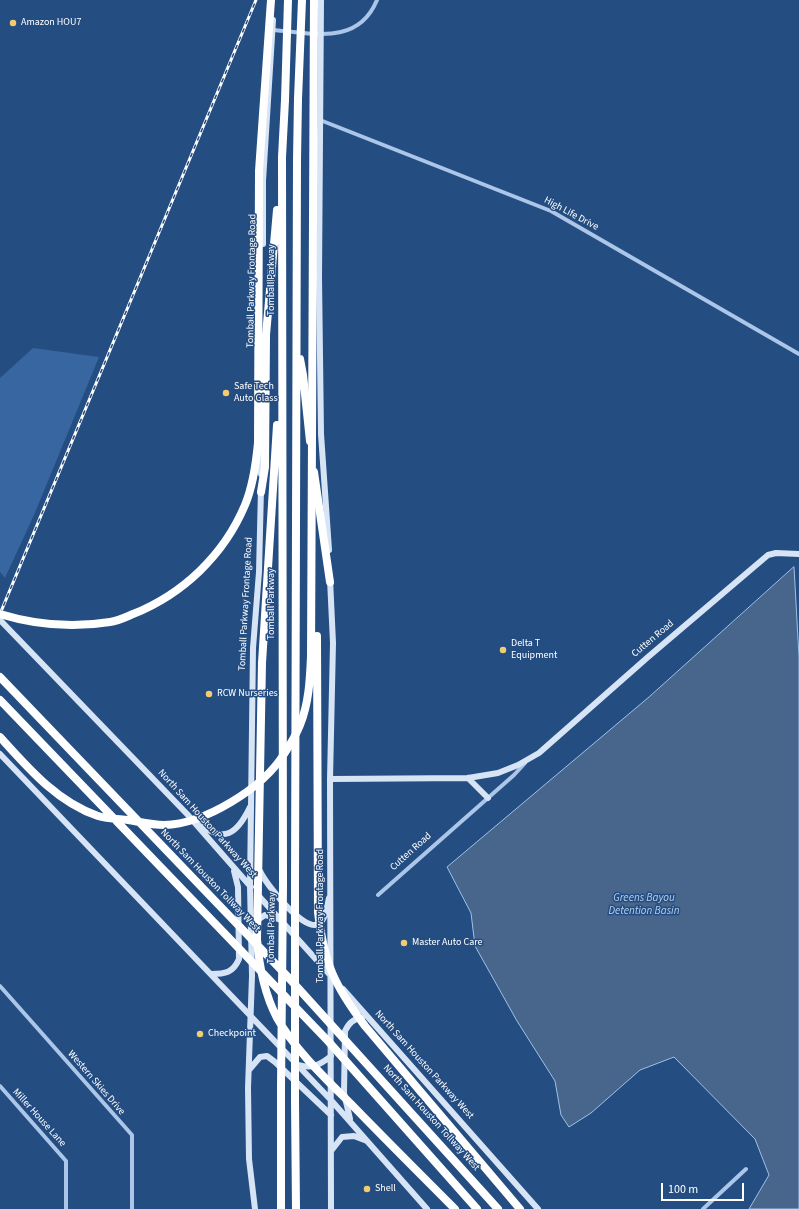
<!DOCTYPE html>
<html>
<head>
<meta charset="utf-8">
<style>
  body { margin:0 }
  #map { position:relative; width:799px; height:1209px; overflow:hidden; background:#244d82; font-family:"Source Sans 3",sans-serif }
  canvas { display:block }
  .scale { position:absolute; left:661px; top:1183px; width:83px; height:18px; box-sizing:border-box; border:2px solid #fff; border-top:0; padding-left:5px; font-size:12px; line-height:14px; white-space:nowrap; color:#fff; -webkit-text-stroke:3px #244d82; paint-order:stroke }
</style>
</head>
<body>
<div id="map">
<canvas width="799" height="1209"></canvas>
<div class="scale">100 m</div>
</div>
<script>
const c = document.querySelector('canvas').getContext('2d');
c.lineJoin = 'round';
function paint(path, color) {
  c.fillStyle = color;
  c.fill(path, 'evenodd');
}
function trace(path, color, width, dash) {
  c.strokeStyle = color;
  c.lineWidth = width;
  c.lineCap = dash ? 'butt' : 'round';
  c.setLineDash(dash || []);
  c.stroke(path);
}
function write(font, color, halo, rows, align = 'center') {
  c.font = font + ' "Source Sans 3",sans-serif';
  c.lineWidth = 3;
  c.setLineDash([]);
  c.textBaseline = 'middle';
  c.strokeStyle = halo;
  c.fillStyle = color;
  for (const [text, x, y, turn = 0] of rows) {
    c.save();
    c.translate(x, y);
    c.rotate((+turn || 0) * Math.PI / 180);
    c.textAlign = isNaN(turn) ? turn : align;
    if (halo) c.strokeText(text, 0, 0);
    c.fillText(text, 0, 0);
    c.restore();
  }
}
paint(new Path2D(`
  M33,348L99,357L34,515L5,578L0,572V378Z`), '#3866a0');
const water = new Path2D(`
  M794,567L799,657V1209H749L769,1175L755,1139L674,1057L640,1070L591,1113L569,1127L561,1115L555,1081L517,1021L475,946L471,913L447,867L649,697Z`);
paint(water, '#48668c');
trace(water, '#9fc1e8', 1);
trace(new Path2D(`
  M273,30C313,33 358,46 377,0
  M320,120L551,211L799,354
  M378,895L514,775L525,763
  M0,986L132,1135V1209
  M0,1086L66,1161V1209
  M703,1209L746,1169`), '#abc6e8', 4);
trace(new Path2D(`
  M321,0L319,277L321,434L329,550
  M263,244V181L273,20
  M261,445V474
  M330,579L333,643L330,779L331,1209
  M0,620L187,814L251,887
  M0,754L330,1099L427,1209
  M468,778L488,798
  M330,779L468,778L498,773L518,765L539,753L648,657L768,555L776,553L799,554
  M198,823C224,844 237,834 250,807
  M260,871C265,883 304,933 319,924C326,919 327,906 329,898
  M257,894L331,976
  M256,921L265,915L278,919
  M211,974C225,974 233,973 239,959L238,887L234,871
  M343,989L538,1209
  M299,1065C312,1069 320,1065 331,1056
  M249,1070L260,1057L267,1056L275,1062L331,1115
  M350,1119L344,1093L345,1031C349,1023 353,1019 362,1018
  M331,1151L342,1137L354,1136L367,1141
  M255,1209L249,1159L248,1088L252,976L250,886L253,648L259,572L261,489`), '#d6e4f6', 6);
trace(new Path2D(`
  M300,359L303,375L310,441
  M314,472L330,582
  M261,492L265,467L266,335L277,210
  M262,663L277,425
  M283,887L282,157L285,100
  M295,888L297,160L298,99
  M281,1086V1209
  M295,1101L296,1209`), '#fff', 8);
const rail = new Path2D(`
  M0,614L256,0`);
trace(rail, '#fff', 3);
trace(rail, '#244d82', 1.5, [4.5]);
trace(new Path2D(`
  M298,99L302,0
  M285,100L288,0
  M0,614C36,625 73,628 110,622C118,621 126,617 133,614C183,594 224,555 245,505C253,486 256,464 258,443L259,171L271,0
  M317,636L318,912C324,963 334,985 365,1026L520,1209
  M262,663L257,939C259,966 264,993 277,1018C296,1051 325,1078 352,1105C386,1140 420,1174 455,1209
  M0,677L288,977L498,1209
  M0,700L328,1041L477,1209
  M0,737C28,768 57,802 98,816C107,819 119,819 128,820C140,822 153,825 164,825C205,824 263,788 284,754C290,745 296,735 300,725C309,703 310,679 311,656L314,0
  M295,888V1101
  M281,1086L283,887`), '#fff', 8);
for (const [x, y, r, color] of [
  [13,23,4,"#f2cd6f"],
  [226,393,4,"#f2cd6f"],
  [503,650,4,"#f2cd6f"],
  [209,694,4,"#f2cd6f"],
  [404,943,4,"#f2cd6f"],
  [200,1034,4,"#f2cd6f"],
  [367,1189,4,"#f2cd6f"]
]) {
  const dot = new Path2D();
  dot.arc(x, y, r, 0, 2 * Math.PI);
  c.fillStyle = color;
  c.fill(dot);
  trace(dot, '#244d82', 1.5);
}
write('10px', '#fff', '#244d82', [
  ["Amazon HOU7",21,23],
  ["Safe Tech",234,387],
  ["Auto Glass",234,399],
  ["Delta T",511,644],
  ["Equipment",511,656],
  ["RCW Nurseries",217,694],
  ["Master Auto Care",412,943],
  ["Checkpoint",208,1034],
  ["Shell",375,1189]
], 'left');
write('10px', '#fff', '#244d82', [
  ["High Life Drive",571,214,28],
  ["Tomball Parkway",272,280,-90],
  ["Tomball Parkway Frontage Road",252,281,-89],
  ["Tomball Parkway Frontage Road",246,604,-87],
  ["Tomball Parkway",272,604,-90],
  ["Cutten Road",653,639,-40],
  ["North Sam Houston Parkway West",207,824,48],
  ["Cutten Road",411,852,-42],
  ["North Sam Houston Tollway West",210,881,46],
  ["Tomball Parkway Frontage Road",321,916,-90],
  ["Tomball Parkway",272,928,-89],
  ["North Sam Houston Parkway West",424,1065,48],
  ["Western Skies Drive",96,1083,49],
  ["Miller House Lane",39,1118,48],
  ["North Sam Houston Tollway West",431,1118,48]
]);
write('italic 11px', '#b7d0ef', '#244d82', [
  ["Greens Bayou",644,899],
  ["Detention Basin",644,912]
]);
</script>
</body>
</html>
